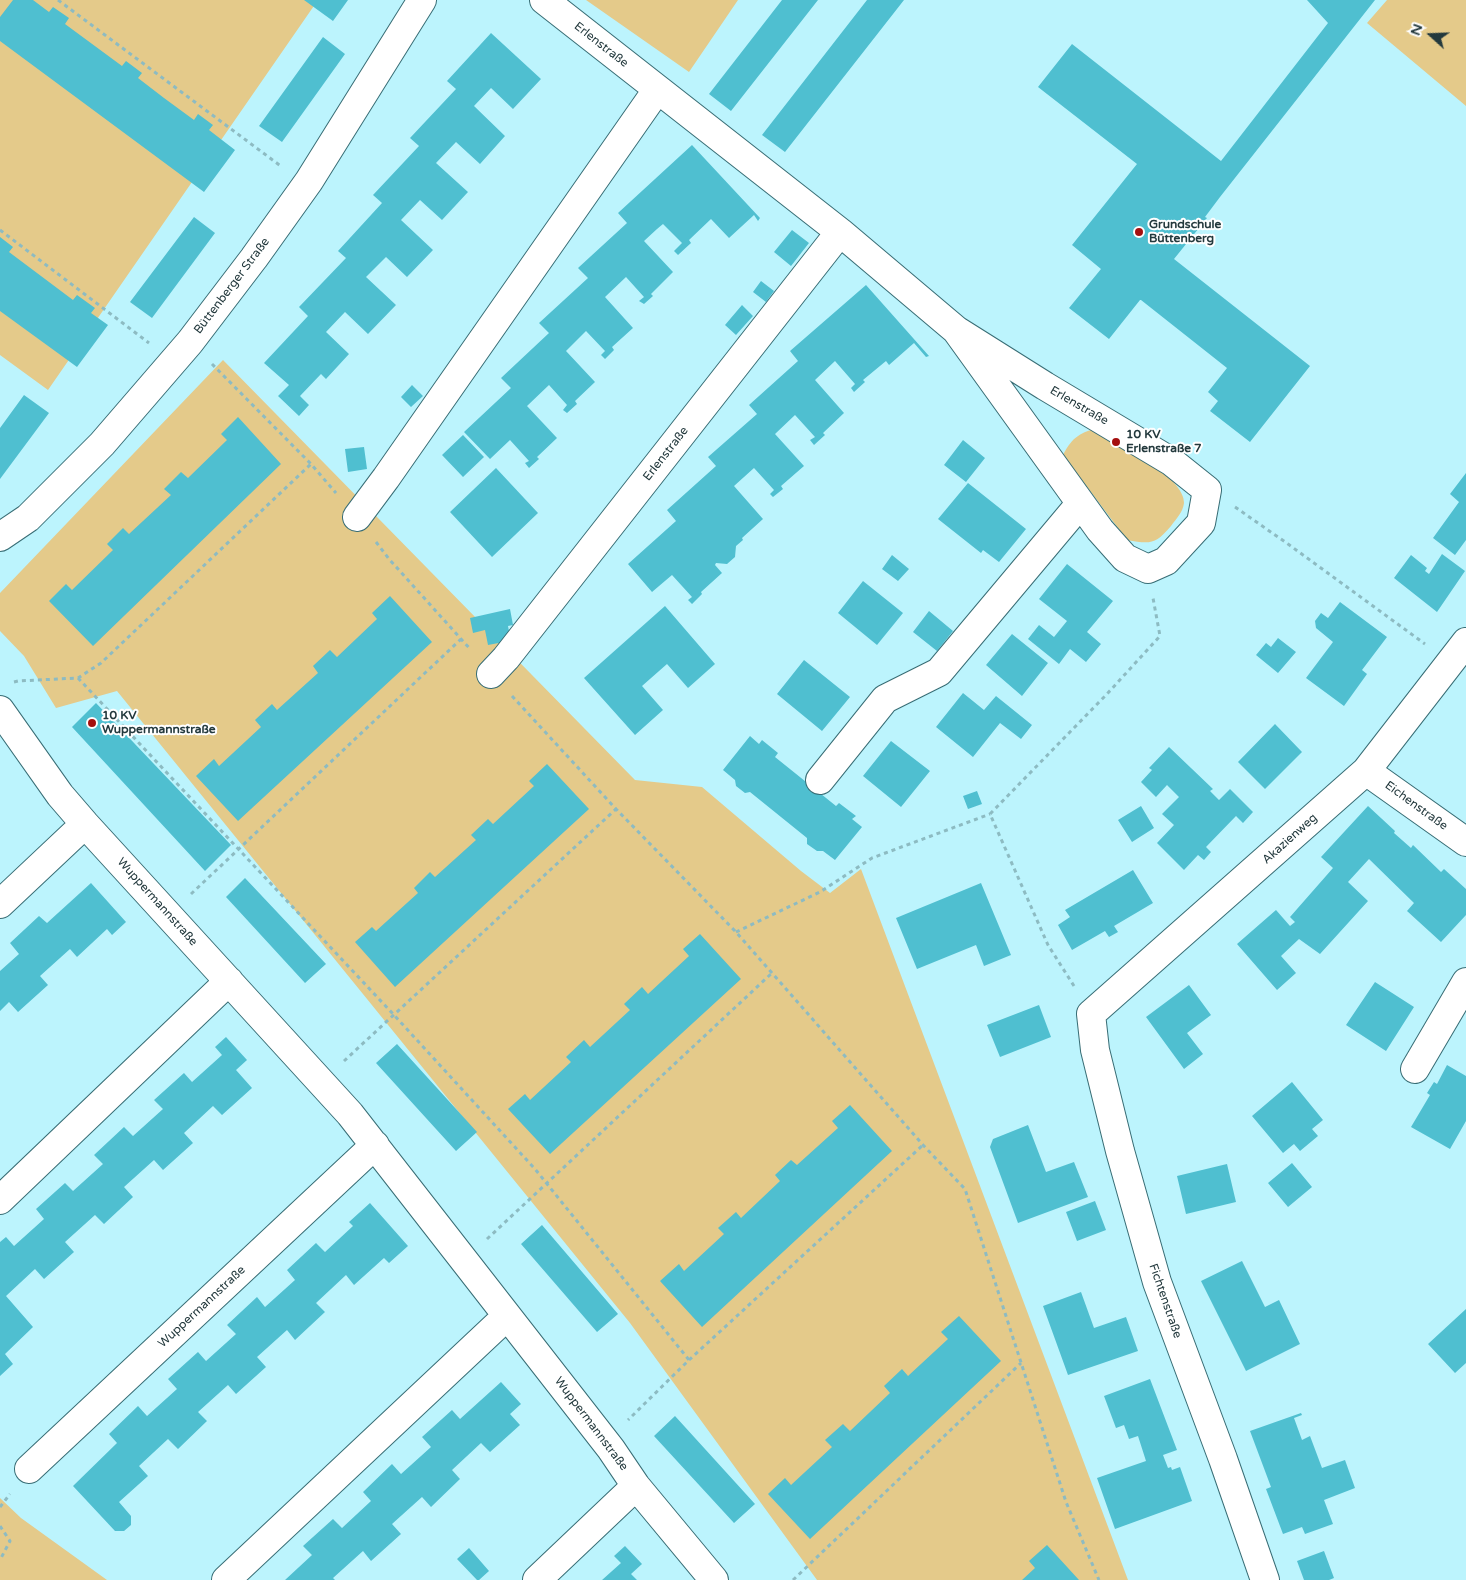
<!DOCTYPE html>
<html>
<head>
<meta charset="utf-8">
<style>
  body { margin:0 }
  #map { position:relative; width:1466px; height:1580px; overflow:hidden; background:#bcf4fd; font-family:"Varela Round",sans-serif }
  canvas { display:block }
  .north { position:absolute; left:1406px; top:10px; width:50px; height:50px; -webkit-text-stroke:4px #fff; paint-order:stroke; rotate:290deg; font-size:14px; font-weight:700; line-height:20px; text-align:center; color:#23393d }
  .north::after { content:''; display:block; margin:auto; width:18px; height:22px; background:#23393d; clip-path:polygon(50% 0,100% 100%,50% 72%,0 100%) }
</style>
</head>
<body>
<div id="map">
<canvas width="1466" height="1580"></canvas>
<div class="north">N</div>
</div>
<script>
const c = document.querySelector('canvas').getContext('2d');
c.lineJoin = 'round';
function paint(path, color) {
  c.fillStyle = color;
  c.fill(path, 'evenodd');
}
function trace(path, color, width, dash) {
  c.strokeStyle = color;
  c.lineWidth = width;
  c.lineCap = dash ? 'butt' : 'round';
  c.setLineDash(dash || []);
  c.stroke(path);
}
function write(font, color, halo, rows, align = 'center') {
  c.font = font + ' "Varela Round",sans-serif';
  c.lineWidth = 4;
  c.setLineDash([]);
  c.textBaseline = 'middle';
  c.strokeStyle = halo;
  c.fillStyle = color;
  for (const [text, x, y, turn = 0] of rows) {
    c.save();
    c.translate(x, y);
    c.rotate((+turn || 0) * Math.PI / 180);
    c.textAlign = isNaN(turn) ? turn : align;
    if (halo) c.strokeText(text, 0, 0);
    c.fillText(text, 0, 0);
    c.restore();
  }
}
paint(new Path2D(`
  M0,0H318L48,390L0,355Z
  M586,0H738L689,72Z
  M1387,0H1466V106L1367,23Z
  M223,360L635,780L702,787L801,871L830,893L861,869L1128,1580H817L630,1323L117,691L56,708L24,656L0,631V593Z
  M1100,427C1118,440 1186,479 1184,503C1183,512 1176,519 1171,526C1155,545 1150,544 1127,540L1063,455C1073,436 1080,433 1100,427Z
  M0,1498L21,1518L107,1580H0Z`), '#e4ca8a');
paint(new Path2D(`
  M13,0H33L49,12L53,7L69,18L65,24L122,66L126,61L142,73L138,78L164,98L194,120L198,114L213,125L209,130L235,150L204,192L0,41V17Z
  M304,0H348L333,21Z
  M782,0H818L731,111L709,94Z
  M867,0H904L785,152L762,135Z
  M1307,0H1375L1220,197L1205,217L1207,218L1174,259L1310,366L1250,442L1210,411L1218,401L1208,392L1227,368L1141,300H1140L1109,339L1069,308L1101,269L1072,245L1137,164L1038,87L1072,44L1221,161L1328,23Z
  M491,33L541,79L513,109L491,88L474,106L505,136L480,164L456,142L436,163L468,192L442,220L420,200L401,220L433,250L407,277L386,257L366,277L396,305L368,334L345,312L326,332L349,354L326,379L321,374L300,396L309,405L299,416L278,396L289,385L264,363L308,316L299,307L346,258L338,251L382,203L373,195L419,146L410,138L456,89L447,81Z
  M323,37L345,54L282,142L259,126Z
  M692,145L760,218L758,221L754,215L729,238L711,219L689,240L691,243L678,255L674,251L682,243L663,224L657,229L644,241L673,272L651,294L653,296L644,304L639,301L644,297L626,277L605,297L633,328L612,347L614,350L605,359L601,355L605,351L586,331L566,351L595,382L575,401L577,404L567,413L563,410L567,405L549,385L527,406L557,438L537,457L539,459L529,468L525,463L529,461L510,440L490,459L464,432L511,388L501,378L549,333L539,323L588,278L578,268L627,223L618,213Z
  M194,217L215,233L152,318L130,302Z
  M792,230L809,243L791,266L774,252Z
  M0,237L13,247L9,252L73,300L77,295L95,308L91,313L108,325L77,367L0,311Z
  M761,281L774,291L766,302L753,292Z
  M866,285L929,356L926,357L914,343L889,365L886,361L863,380L865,382L854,392L851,388L855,384L835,361L815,380L844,413L823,433L825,435L814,445L810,440L815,437L795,415L775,434L804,466L781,486L783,489L773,497L770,494L774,490L754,468L734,486L763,519L742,538L743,540L736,546L735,557L727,564L716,563L715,565L722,573L701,592L702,594L692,604L688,600L692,597L672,575L652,592L628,564L676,521L667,510L716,466L708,457L757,414L749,405L798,361L790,351Z
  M742,305L753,316L736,335L725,325Z
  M412,385L423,396L411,407L401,397Z
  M24,395L49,413L0,479V428Z
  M238,417L281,464L93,646L49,601L66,584L72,590L113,550L107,544L123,528L129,534L171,495L164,489L181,472L188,478L227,440L221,434Z
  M463,435L484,457L463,477L442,455Z
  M963,440L985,458L966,482L944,465Z
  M364,447L367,469L348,472L345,449Z
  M496,468L538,513L492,557L450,512Z
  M1466,473V540L1455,555L1433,538L1459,502L1450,494Z
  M968,483L1026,529L999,562L983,550L981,553L938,519Z
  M1442,554L1465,571L1437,612L1394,578L1411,555L1427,568L1425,571L1429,574Z
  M892,555L909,569L898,581L882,569Z
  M1067,564L1113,601L1087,632L1101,644L1086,662L1070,649L1059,664L1028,639L1039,625L1054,637L1067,621L1039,599Z
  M863,581L903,613L877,645L838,613Z
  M390,596L432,642L238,821L196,776L214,759L219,766L261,727L255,720L272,704L277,710L318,673L313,666L330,650L337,657L377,619L372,613Z
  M1340,602L1387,637L1362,670L1367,674L1344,706L1306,678L1333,642L1316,628L1315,621L1321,613L1328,618Z
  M665,606L715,664L688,688L667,664L642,686L663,710L635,735L584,678Z
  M510,609L513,625L508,626L509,631L504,642L488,645L485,630L473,633L470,618Z
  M929,611L953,631L937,651L913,632Z
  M1012,634L1048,663L1022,696L986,665Z
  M1278,638L1296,652L1278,673L1256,655L1266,643L1271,647Z
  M804,660L850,697L822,731L777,694Z
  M963,693L984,710L996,696L1032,725L1021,739L1000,723L973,757L936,727Z
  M96,703L231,845L205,871L72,727Z
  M1275,724L1302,752L1265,789L1238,762Z
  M750,736L759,744L762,740L778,753L775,757L836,806L839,803L856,816L852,819L862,827L835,860L823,851H817L807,844V838L750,792L745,793L736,786L735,780L723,770Z
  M891,741L930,771L901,807L863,776Z
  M1169,747L1213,789L1210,791L1219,800L1230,789L1253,812L1243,823L1236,816L1206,847L1211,852L1204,860L1198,855L1184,870L1157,843L1174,825L1162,814L1179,797L1167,785L1156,797L1141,782L1152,770L1149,768Z
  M547,764L589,809L395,987L355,942L372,927L376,931L418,893L414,888L430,872L435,877L476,840L471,835L488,819L493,824L534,786L529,781Z
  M977,791L982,804L968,809L963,796Z
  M1141,806L1154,828L1132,842L1118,820Z
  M1368,806L1395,831L1394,833L1411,848L1413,845L1441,872L1444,869L1466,889V915L1441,942L1407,911L1414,903L1369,859L1348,882L1368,901L1320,954L1299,939L1281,956L1296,973L1277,990L1237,944L1276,910L1290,926L1295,922L1290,917L1333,868L1321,857Z
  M1133,870L1153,903L1114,926L1118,932L1109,937L1105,931L1072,950L1058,925L1070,917L1065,910Z
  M245,878L326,964L305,983L226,897Z
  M91,883L126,922L112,935L107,929L77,957L70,949L40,976L48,985L18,1012L9,1002L0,1011V971L19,954L10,943L39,916L47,923Z
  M981,883L1011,955L984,966L976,945L917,969L896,918Z
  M700,934L741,979L550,1154L508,1109L525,1094L530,1100L571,1062L566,1057L584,1040L590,1047L630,1010L624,1004L642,987L648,994L689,956L683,949Z
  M1375,982L1414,1007L1386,1051L1346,1025Z
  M1189,985L1211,1015L1187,1033L1203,1054L1184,1069L1146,1017Z
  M1039,1005L1051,1037L1000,1057L987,1025Z
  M226,1037L247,1060L236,1070L252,1088L222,1115L213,1106L184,1133L193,1143L163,1170L154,1160L124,1187L133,1197L104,1224L95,1215L65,1242L74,1252L44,1279L35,1269L6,1296L33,1327L5,1354L13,1364L0,1376V1242L6,1237L14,1246L44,1219L36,1209L65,1183L73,1191L103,1164L94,1155L124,1127L133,1136L163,1109L154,1100L184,1073L192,1082L222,1055L215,1047Z
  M397,1044L477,1132L456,1151L376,1063Z
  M1447,1065L1466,1076V1121L1450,1149L1411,1127L1430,1095L1427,1093L1434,1082L1437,1084Z
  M1292,1082L1323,1120L1312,1129L1318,1136L1300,1151L1294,1144L1283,1153L1252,1116Z
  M850,1105L892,1151L702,1327L660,1281L679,1264L684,1271L724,1234L718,1228L736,1212L741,1218L780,1181L775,1175L791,1160L797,1165L838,1128L832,1121Z
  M1028,1125L1046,1172L1074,1162L1088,1197L1018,1223L990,1147L993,1139Z
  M1292,1163L1312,1187L1288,1207L1268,1183Z
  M1227,1164L1236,1202L1186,1214L1177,1176Z
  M1095,1201L1106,1230L1077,1241L1066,1212Z
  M370,1203L408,1246L389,1263L384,1258L354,1285L346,1275L316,1303L325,1312L295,1340L287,1330L257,1357L266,1367L236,1394L228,1385L198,1412L207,1421L178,1449L168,1439L139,1466L148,1476L119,1502L131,1516V1525L124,1531H115L73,1486L117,1443L109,1434L138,1406L147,1416L177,1389L168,1379L198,1352L206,1361L236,1334L227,1325L257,1297L265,1307L295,1280L287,1270L316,1243L325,1252L353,1226L349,1222Z
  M542,1225L618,1314L597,1332L521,1244Z
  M1242,1261L1265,1307L1279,1300L1300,1344L1246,1371L1201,1281Z
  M1081,1292L1094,1328L1126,1317L1138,1351L1068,1375L1043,1306Z
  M1466,1309V1363L1455,1373L1428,1344Z
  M959,1316L1001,1361L810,1539L768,1494L785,1478L791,1485L832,1447L825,1440L843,1424L850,1431L890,1393L884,1386L902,1369L908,1376L948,1339L941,1332Z
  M1150,1379L1177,1450L1163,1455L1168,1468L1171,1467L1172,1470L1180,1467L1192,1501L1115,1529L1097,1478L1146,1461L1138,1436L1129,1439L1124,1425L1116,1428L1104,1396Z
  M501,1382L521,1404L510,1414L520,1425L490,1452L481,1443L452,1470L460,1479L431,1507L422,1497L392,1524L401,1534L371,1561L363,1551L333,1578L335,1580H285L312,1555L303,1546L333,1519L342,1528L371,1501L363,1492L392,1464L401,1474L431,1447L422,1437L452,1410L460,1419Z
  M1301,1413L1302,1415L1294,1418L1302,1440L1310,1436L1322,1468L1345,1460L1355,1488L1324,1500L1333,1524L1305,1534L1302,1527L1283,1534L1266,1489L1271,1487L1250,1431Z
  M675,1416L755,1504L734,1523L654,1436Z
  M1047,1545L1079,1580H1022L1035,1568L1029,1561Z
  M625,1546L642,1564L631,1574L637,1580H602L621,1563L614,1556Z
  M469,1548L489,1571L479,1580H477L457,1559Z
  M1324,1551L1334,1578L1329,1580H1304L1297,1561Z`), '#4fbfd0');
const minor = new Path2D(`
  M544,0L840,232L956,330L1045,386L1172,462L1207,490L1201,523L1166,561L1148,569L1125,558L1100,530L956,330
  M357,517L386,478L657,90
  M0,537L28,518L102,444L190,342L254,258L309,181L422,0
  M491,674L506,658L840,232
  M0,710L60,795L85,824L350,1114L611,1449L636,1486L714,1580
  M1366,771L1466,842
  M820,780L885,699L939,672L1080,504
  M0,904L85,824
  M1415,1069L1466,982
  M0,1200L229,981
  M29,1469L375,1145
  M226,1580L507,1316
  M537,1580L636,1486
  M1265,1580L1223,1459L1157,1282L1120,1151L1095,1050L1091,1014L1366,771L1466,642`);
trace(minor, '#386d75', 30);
trace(new Path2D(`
  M58,0L282,167
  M0,230L149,343
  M212,364L311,464L336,493
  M1235,507L1288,544L1425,644
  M376,542L389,559L471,650
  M78,678L394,1015L535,1169L689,1360L628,1420
  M14,682L18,681L78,678L101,663L311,464
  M512,696L616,809L736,932L923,1145L965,1189L1066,1502L1099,1580
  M191,894L461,639
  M736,932L820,892L872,858L990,814
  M1074,986L1048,945L990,814L1107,694L1160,636L1153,598
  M344,1061L616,809
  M487,1239L772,973
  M689,1360L923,1145
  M0,1507L10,1494
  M0,1526L10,1541L0,1560
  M793,1580L1021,1363`), '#8dbbc2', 3, [4, 4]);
trace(minor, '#fff', 28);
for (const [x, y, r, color] of [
  [1139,232,5,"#a50f0f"],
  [1116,442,5,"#a50f0f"],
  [92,723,5,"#a50f0f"]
]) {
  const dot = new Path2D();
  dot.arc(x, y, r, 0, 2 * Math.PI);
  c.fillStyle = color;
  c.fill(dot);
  trace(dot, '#fff', 2);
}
write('12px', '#23393d', '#fff', [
  ["Erlenstraße",601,45,38],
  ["Büttenberger Straße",232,286,-53],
  ["Erlenstraße",1079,406,30],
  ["Erlenstraße",666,454,-52],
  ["Eichenstraße",1416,806,36],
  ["Akazienweg",1290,839,-42],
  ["Wuppermannstraße",157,902,48],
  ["Fichtenstraße",1165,1301,71],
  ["Wuppermannstraße",202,1307,-43],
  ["Wuppermannstraße",591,1424,53]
]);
write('bold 12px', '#23393d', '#fff', [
  ["Grundschule",1149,225],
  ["Büttenberg",1149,239],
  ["10 KV",1126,435],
  ["Erlenstraße 7",1126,449],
  ["10 KV",102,716],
  ["Wuppermannstraße",102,730]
], 'left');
</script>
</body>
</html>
